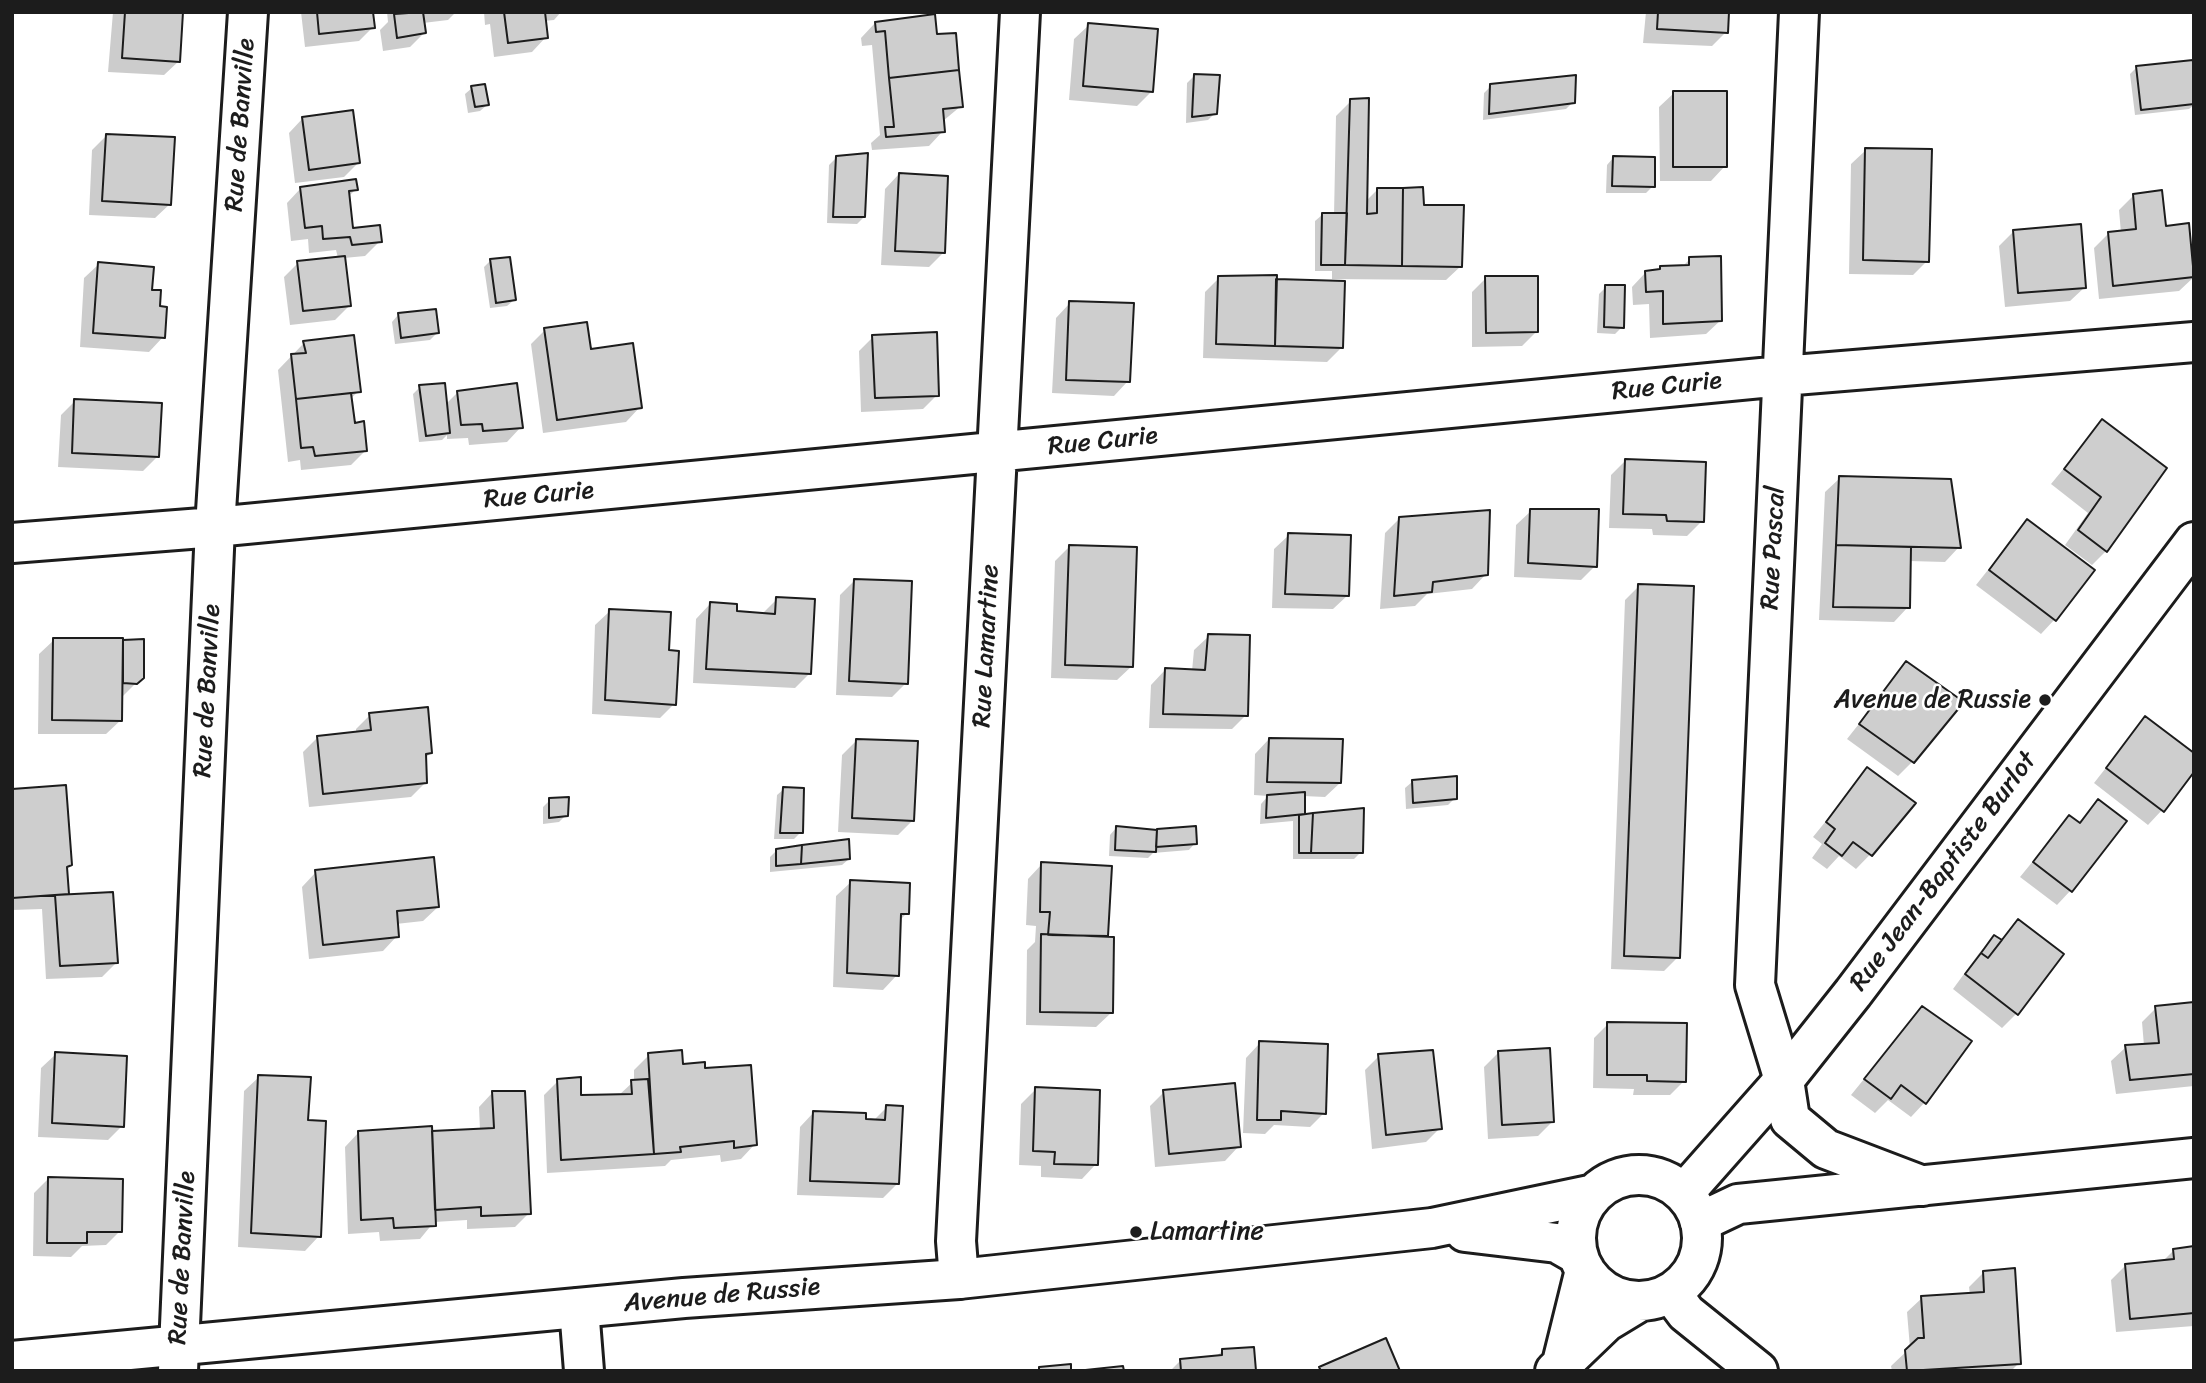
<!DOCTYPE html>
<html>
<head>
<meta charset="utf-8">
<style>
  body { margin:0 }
  #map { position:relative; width:2206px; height:1383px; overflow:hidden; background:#fff; font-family:Sriracha,sans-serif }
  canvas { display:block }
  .frame { position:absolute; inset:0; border:14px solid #1c1c1c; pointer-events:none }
</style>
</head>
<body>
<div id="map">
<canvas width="2206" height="1383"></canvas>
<div class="frame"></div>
</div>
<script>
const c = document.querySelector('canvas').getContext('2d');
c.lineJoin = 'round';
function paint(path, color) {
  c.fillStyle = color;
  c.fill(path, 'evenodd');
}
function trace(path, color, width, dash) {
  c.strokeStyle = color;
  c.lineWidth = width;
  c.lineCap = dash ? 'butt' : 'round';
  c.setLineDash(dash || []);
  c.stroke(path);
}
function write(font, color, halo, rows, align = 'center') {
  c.font = font + ' Sriracha,sans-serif';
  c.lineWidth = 5;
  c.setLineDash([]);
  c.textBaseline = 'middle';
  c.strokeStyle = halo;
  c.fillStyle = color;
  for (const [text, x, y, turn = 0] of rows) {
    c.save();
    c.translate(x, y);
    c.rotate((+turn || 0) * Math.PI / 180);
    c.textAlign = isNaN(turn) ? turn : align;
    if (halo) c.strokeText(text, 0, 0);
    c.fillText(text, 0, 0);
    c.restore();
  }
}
paint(new Path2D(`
  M113,12H181L179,61L164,75L108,72Z
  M301,12H371L373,27L359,41L305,47Z
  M387,12H456L448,20L423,23L424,33L410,47L383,51L380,30L388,22Z
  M484,12H561L554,20L544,21L546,37L532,52L494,57L490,24L485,25Z
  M1646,12H1727L1726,32L1712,46L1643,43Z
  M875,23L935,36L961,106L943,121V131L929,146L872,150L871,143L880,135L872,45L862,46L861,38Z
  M1089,25L1152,91L1137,106L1069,100L1074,39Z
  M2191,62L2194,105L2189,109L2135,115L2130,74L2137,67Z
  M1194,76L1215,113L1208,120L1186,123L1187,83Z
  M1491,86L1573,102L1566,109L1483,120L1484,93Z
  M472,88L487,105L480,111L468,113L465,94Z
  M1674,93L1725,166L1711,181H1660L1659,107Z
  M1351,101L1366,201L1377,190L1422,207L1461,266L1446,280L1332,279V271H1315V221L1322,215H1334L1336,116Z
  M303,118L359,162L344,177L295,183L289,133Z
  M106,136L170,204L155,218L89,215L92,150Z
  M1866,150L1927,261L1913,275L1849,274L1851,164Z
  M836,158L864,217L857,224L827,223L829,165Z
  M1613,158L1653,186L1646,193H1606L1607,165Z
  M899,174L943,253L929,267L881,265L885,189Z
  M301,188L356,189L348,197L351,230L380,241L365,256L344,258L349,306L335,320L290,325L284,277L298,263L338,258L336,250L309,253L308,239L291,241L287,203Z
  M2134,195L2165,228L2194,277L2179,291L2099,299L2094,248L2108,234L2121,233L2119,210Z
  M2014,231L2085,287L2070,301L2005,307L1999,246Z
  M1690,259L1721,320L1706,334L1650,338L1649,304L1633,305L1632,287L1646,272L1682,267Z
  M491,260L514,300L507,306L490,308L484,267Z
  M99,264L150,291L159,308L163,337L149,352L80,347L84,278Z
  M1219,278L1274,281L1342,347L1327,362L1203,358L1205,292Z
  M1486,278L1536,332L1522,346L1472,347V292Z
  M1606,287L1622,327L1615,334L1597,333L1599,294Z
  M1070,303L1128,381L1114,396L1052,393L1056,318Z
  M398,315L437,333L430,340L395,344L392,322Z
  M545,330L590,351L640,407L626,422L543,433L531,344Z
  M873,337L937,395L923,409L861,412L859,351Z
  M304,343L359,391L350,399L354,425L365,451L351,465L301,470L300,460L288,462L278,370Z
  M420,387L445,405L458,392L521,427L507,442L469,445L468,438L447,439V435L442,440L419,442L413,394Z
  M75,401L157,457L143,471L58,467L61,415Z
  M2103,421L2106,551L2092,565L2065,545L2088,513L2051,484Z
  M1625,461L1702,521L1687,536L1653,535L1652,529L1609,528L1611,475Z
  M1840,478L1959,547L1945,562L1909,561L1908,607L1894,622L1819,620L1825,492Z
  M1531,511L1595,566L1581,580L1514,577L1516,525Z
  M1399,519L1486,574L1472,589L1427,594L1415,606L1380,609L1385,533Z
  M2027,521L2055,619L2041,634L1976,585Z
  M1289,535L1348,595L1333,609L1272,608L1274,549Z
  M1070,546L1132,666L1117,680L1051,678L1055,561Z
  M855,580L906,683L892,697L836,695L840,595Z
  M1639,586L1678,957L1664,971L1611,969L1625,600Z
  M777,599L809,674L795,688L693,683L696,619L710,604L735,612L763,613Z
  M610,611L668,652L674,704L660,718L592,714L595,625Z
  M1209,636L1246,715L1232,729L1149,728L1151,685L1165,670L1192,671L1194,650Z
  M54,640L142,641V677L121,698V720L106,734H38L39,654Z
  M1907,663L1913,761L1898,776L1847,739Z
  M370,715L431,753L424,759L425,783L411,797L309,807L303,752L317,738L356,733V729Z
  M2145,718L2162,810L2148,825L2094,783Z
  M1269,739L1340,783L1325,797L1303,796V816L1361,852L1354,859H1293V821L1260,824L1261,804L1268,796L1254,795L1255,754Z
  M856,741L913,820L898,835L838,832L842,755Z
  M1867,770L1914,803L1892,832L1856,869L1839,856L1827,869L1812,858L1822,844L1813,837Z
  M1412,782L1455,798L1448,805L1406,809L1405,788Z
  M784,789L801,832L794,839H774L777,795Z
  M12,790L70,864L65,869L68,896L116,963L102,977L46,979L42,909L12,910Z
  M550,800L566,815L559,822L543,824V807Z
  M2098,801L2071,890L2057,905L2020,877L2069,817L2078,823Z
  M1116,828L1195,843L1189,850L1153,853L1148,858L1109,856L1110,835Z
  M777,850L849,859L842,865L770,872V857Z
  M1042,864L1110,867L1106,937L1111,1013L1096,1027L1026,1025L1027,950L1035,942L1036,926L1026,925L1028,879Z
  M316,872L438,907L423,921L396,924L397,936L383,951L309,959L302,887Z
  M851,882L907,913L899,921L897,975L883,990L833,987L836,896Z
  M2019,921L2017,1013L2002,1028L1953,989L1980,952L1995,937L2000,941Z
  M2194,1004V1086L2116,1094L2111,1061L2126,1047L2144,1046L2142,1022L2156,1008Z
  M1922,1008L1925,1102L1911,1117L1888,1100L1875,1113L1851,1095Z
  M1608,1024L1684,1081L1670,1095H1633L1634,1089L1593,1088L1594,1038Z
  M1260,1043L1324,1113L1310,1127L1274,1125L1265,1134L1243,1133L1246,1058Z
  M1498,1053L1553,1121L1538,1136L1488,1139L1484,1067Z
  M56,1054L122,1126L108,1140L38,1137L41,1068Z
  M649,1055L704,1070L755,1144L741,1159L721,1162L720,1155L671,1160L665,1166L547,1173L544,1095L558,1081L579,1097L618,1096L634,1081V1070Z
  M1379,1056L1440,1128L1426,1142L1372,1149L1365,1070Z
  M259,1077L307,1122L319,1236L305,1251L238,1247L244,1091Z
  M1036,1089L1096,1164L1082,1179L1041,1177V1166L1019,1165L1021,1104Z
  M493,1092L529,1213L515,1227L467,1229V1220L434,1222L420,1239L380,1241L379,1232L348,1234L345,1147L359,1132L480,1130L479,1107Z
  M1164,1092L1239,1146L1225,1161L1155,1167L1150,1106Z
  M887,1107L897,1184L883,1198L797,1195L800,1127L814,1112L873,1121Z
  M48,1179L120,1231L106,1245L82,1246L71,1257L33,1256L34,1193Z
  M2194,1248V1326L2116,1332L2111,1280L2125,1266L2162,1262L2174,1250Z
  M1984,1272L2019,1363L2011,1371H1892L1891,1366L1910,1348L1907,1312L1922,1298L1970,1295L1969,1287Z
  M1222,1351L1254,1371H1170L1181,1360L1215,1358Z`), '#0003');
const building = new Path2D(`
  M125,12H183L180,62L122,58Z
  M317,12H373L375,28L319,34Z
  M423,12L426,33L397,38L394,14Z
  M504,12H545L548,38L508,43Z
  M1658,12H1729L1728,33L1657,29Z
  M935,14L937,34L956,33L959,70L889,78L885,31L876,32L875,22Z
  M1088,23L1158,29L1153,92L1083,86Z
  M2193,60L2194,104L2141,110L2136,66Z
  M959,70L963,107L943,109L945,132L886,137L885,127H894L889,78Z
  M1194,74L1220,75L1217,114L1192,117Z
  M1576,75L1575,103L1489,114L1490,84Z
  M485,84L489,105L475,107L471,86Z
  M1673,91H1727V167H1673Z
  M1369,98L1367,214L1377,213V188H1403L1402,266L1345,265L1350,99Z
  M353,110L360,163L309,170L302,117Z
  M106,134L175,137L171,205L102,201Z
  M1865,148L1932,149L1929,262L1863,260Z
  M868,153L865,217H833L836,156Z
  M1613,156L1655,157V187L1612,186Z
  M899,173L948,176L945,253L895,251Z
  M356,179L358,190L349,191L353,228L380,225L382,242L352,245L350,237L323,239L322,226L305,228L300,187Z
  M1423,187L1424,205H1464L1462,267L1402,266L1403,188Z
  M2162,190L2166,226L2189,223L2194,277L2113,286L2108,232L2136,229L2133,194Z
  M1322,213H1347L1345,265H1321Z
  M2081,224L2086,288L2018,293L2013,230Z
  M345,256L351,306L303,311L297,261Z
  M1721,256L1722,321L1663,324V291L1646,292L1645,271L1660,269V266L1689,265V257Z
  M510,257L516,300L496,303L490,259Z
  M98,262L154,267L152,290H161L160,306L167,307L165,338L93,333Z
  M1277,275L1275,346L1216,344L1218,276Z
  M1485,276H1538V332L1486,333Z
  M1276,279L1345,281L1343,348L1275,346Z
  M1605,285H1625L1624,328L1604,327Z
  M1069,301L1134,303L1130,382L1066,380Z
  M436,309L439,333L401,338L398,313Z
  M587,322L591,349L633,343L642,408L557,420L544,328Z
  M937,332L939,396L875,398L872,335Z
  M354,335L361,392L296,399L291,354L306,353L303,341Z
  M445,383L450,433L426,436L419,385Z
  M517,383L523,428L483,431L482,424L461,425L457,391Z
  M351,393L355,423L364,421L367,451L315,456L313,447L301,448L296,399Z
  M74,399L162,403L159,457L72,453Z
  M2102,419L2167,468L2107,552L2078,530L2101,497L2064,469Z
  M1625,459L1706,462L1704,522L1667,521L1666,515L1623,514Z
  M1839,476L1951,479L1961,548L1836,545Z
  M1530,509H1599L1597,567L1528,563Z
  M1490,510L1488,575L1433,582L1432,592L1394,596L1399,517Z
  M2027,519L2095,570L2056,621L1989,570Z
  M1288,533L1351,535L1349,596L1285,594Z
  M1069,545L1137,547L1133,667L1065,665Z
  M1836,545L1911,547L1910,608L1833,607Z
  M854,579L912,581L908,684L849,681Z
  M1638,584L1694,586L1680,958L1624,956Z
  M776,597L815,599L811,674L706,669L710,602L737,604V611L775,614Z
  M609,609L671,612L669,650L679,651L676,705L605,700Z
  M1208,634L1250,635L1248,716L1163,714L1165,668L1205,670Z
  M53,638H123L122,721L52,720Z
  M144,639V678L137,684L123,683V640Z
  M1906,661L1964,702L1914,763L1859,724Z
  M428,707L432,753L426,754L427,783L323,794L317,736L371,730L369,713Z
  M2145,716L2194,753V772L2164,812L2106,768Z
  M1269,738L1343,739L1341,783L1267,782Z
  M856,739L918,741L914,821L852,818Z
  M1867,767L1916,803L1872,856L1853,842L1842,856L1825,843L1835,829L1826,822Z
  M1457,776V799L1413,803L1412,780Z
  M66,785L72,865L67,867L69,894L12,898V789Z
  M783,787L804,788L803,833H780Z
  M1305,792V814L1266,818L1267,795Z
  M569,797L568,816L549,818V798Z
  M2098,799L2127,821L2072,892L2033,862L2069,815L2080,823Z
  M1364,808L1363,853H1311L1313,813Z
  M1313,813L1311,853H1299V815Z
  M1116,826L1157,830L1156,852L1115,850Z
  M1196,826L1197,844L1156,847L1157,829Z
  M849,839L850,859L801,864L802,845Z
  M802,845L801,864L776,866V849Z
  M434,857L439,907L397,911L399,937L323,945L315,870Z
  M1041,862L1112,866L1108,936L1048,935L1050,912H1040Z
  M850,880L910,883L909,914H901L899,976L847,973Z
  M113,892L118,963L60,966L55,895Z
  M2018,919L2064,954L2018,1015L1965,974L1981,953L1988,958Z
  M1041,934L1114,937L1113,1013L1040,1012Z
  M1994,935L2002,940L1988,958L1981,953Z
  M2194,1002V1074L2130,1080L2125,1045L2159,1043L2155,1006Z
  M1922,1006L1972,1041L1926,1104L1901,1085L1891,1099L1864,1079Z
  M1607,1022L1687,1023L1686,1082L1647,1081V1075H1607Z
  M1259,1041L1328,1044L1326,1114L1281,1111V1120H1257Z
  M1550,1048L1554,1122L1502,1125L1498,1051Z
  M682,1050L683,1064L705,1062V1068L751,1065L757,1145L734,1148V1141L680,1147L681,1152L654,1154L648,1053Z
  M1433,1050L1442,1129L1386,1135L1378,1054Z
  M55,1052L127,1056L124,1127L52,1123Z
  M258,1075L311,1077L308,1120L326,1121L321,1237L251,1233Z
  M581,1077V1095L632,1094L631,1080L648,1079L654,1154L561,1160L557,1079Z
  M1235,1083L1241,1147L1169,1154L1163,1090Z
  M1035,1087L1100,1090L1098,1165L1054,1164L1055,1152L1033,1151Z
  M492,1091H525L531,1214L481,1216V1207L435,1210L432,1131L494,1128Z
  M886,1105L903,1106L899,1184L810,1181L813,1111L866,1113V1119L885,1120Z
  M432,1126L436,1226L394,1228L393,1218L361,1220L358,1131Z
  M48,1177L123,1179L122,1232H87V1243H47Z
  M2194,1246V1313L2130,1319L2125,1264L2174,1259L2173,1249Z
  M2015,1268L2021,1364L1907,1371L1905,1350L1918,1338H1924L1921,1296L1984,1292L1983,1271Z
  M1386,1338L1400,1371H1321L1319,1367Z
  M1254,1347L1256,1371H1181L1180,1359L1222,1355V1349Z
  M1071,1364V1371H1039V1367Z
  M1123,1366L1124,1371H1076Z`);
paint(building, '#cecece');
trace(building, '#1c1c1c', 2);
const street = new Path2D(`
  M1799,12L1755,985L1784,1080L1790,1119L1826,1149L1923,1186
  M12,543L215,527L1782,376L2194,342
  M1700,1222L1738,1204L2194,1158
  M959,1279L956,1241L1020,12
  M1671,1293L1686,1313L1758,1371
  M579,1308L584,1371
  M178,1371L215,527L248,12`);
const secondary = new Path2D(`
  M1576 1238a63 63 0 1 1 126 0a63 63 0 1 1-126 0Z
  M1684,1193L1784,1080L1853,993L2194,542
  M1465,1232L1557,1243L1578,1255
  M12,1361L684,1298L959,1279L1432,1228L1594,1194
  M1562,1363L1585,1270
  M1555,1371L1606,1322L1639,1302`);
trace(street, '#1c1c1c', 44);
trace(secondary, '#1c1c1c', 44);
trace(street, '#fff', 38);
trace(secondary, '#fff', 38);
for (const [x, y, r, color] of [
  [2045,700,7,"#1c1c1c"],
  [1136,1232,7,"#1c1c1c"]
]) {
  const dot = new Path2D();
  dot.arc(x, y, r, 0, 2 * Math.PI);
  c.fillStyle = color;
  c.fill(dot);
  trace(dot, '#fff', 2.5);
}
write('26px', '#1c1c1c', '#fff', [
  ["Rue de Banville",241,125,-86],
  ["Rue Curie",1667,387,-6],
  ["Rue Curie",1103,442,-6],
  ["Rue Curie",539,496,-5],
  ["Rue Pascal",1774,548,-87],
  ["Rue Lamartine",987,646,-87],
  ["Rue de Banville",208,691,-87],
  ["Rue Jean-Baptiste Burlot",1944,872,-53],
  ["Rue de Banville",183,1258,-87],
  ["Avenue de Russie",722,1296,-5]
]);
write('26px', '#1c1c1c', '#fff', [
  ["Avenue de Russie",2031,700],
  ["Lamartine",1150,1232,"left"]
], 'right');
</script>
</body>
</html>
